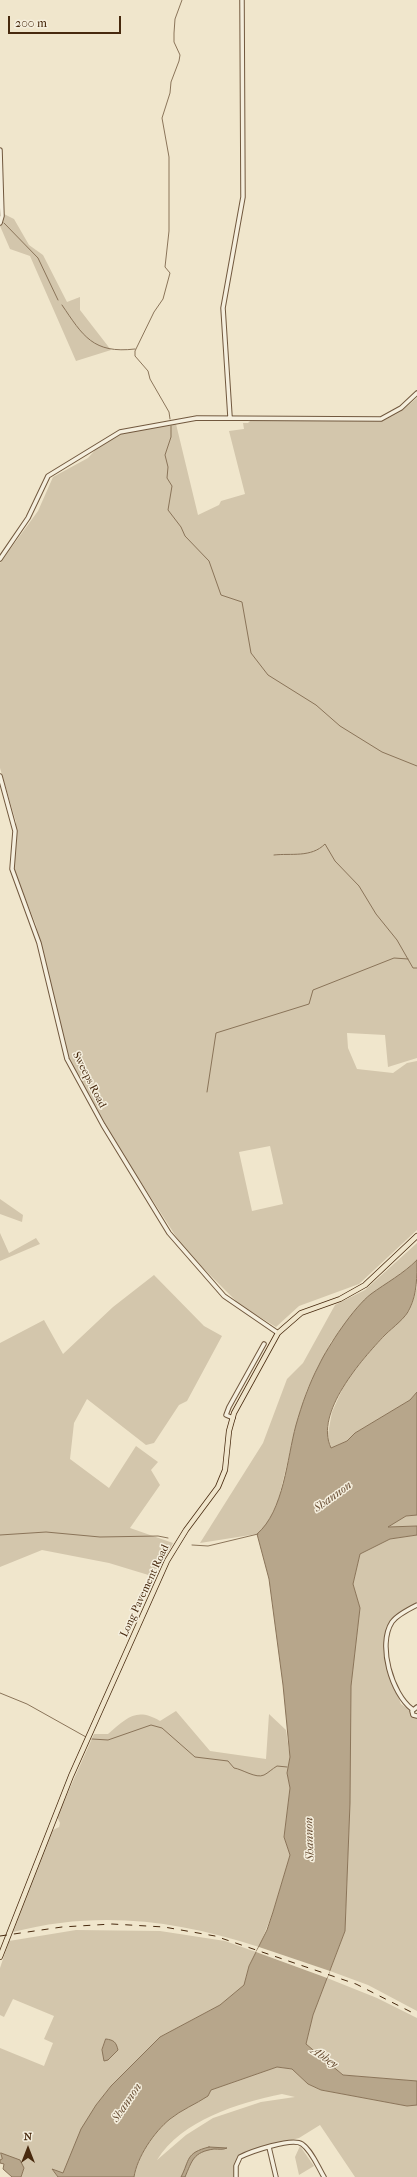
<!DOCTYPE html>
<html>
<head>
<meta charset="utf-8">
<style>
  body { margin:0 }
  #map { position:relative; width:417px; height:2177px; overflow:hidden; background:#f0e6cc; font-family:"IM FELL French Canon",serif }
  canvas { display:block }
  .north { position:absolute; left:8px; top:2129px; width:40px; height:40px; -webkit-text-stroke:3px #f5efde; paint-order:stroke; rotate:0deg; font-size:11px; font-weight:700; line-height:16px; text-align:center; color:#47290e }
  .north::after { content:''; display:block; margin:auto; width:14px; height:18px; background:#47290e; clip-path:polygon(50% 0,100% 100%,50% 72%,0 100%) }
  .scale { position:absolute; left:8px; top:16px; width:113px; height:18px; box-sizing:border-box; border:2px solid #47290e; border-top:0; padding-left:5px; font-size:12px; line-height:14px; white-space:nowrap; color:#47290e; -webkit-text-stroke:3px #f5efde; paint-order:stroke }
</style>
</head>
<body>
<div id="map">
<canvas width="417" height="2177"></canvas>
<div class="north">N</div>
<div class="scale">200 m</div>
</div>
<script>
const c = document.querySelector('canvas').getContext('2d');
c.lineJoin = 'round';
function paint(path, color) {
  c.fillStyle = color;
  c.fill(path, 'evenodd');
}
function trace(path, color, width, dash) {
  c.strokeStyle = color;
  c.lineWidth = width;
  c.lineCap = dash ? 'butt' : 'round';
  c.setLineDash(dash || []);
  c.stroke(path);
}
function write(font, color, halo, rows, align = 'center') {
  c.font = font + ' "IM FELL French Canon",serif';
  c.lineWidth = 3;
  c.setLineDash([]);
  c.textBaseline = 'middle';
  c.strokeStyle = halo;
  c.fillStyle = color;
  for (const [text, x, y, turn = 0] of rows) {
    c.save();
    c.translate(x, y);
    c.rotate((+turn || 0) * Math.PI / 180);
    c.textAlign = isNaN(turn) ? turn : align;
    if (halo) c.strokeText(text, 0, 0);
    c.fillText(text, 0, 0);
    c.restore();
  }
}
paint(new Path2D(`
  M0,212L14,219L29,245L43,255L67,302L80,297V310L111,350L76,361L30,256L10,249L0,226Z
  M417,398V1058L388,1067L385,1035L347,1033L348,1048L357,1069L393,1073L407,1063L417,1061V1230L359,1284L299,1306L276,1327L240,1305L184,1249L117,1145L72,1065L64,1044L36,925L14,870L16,822L0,768V563L38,511L53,477L88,458L96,449L117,436L126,432L176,424L198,515L219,505L221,501L245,494L229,431L244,429L243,423H248L253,418L383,421L400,412ZM270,1146L283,1204L252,1211L239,1152Z
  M0,1199L23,1215L22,1222L0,1214Z
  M0,1233L9,1253L36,1238L40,1244L0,1261Z
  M417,1243V1260L395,1279L370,1295L331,1342L307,1390L297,1423L278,1501L266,1526L257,1534L200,1543L263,1443L287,1379L303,1363L335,1305L365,1290Z
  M154,1275L204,1326L222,1336L187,1401L179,1405L154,1443L146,1445L87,1399L74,1423L70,1459L109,1488L136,1446L158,1462L151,1470L160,1485L130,1528L173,1543L155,1577L109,1563L42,1550L0,1567V1343L44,1320L63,1354L113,1307Z
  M417,1287V1392L410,1400L355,1433L347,1441L331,1448L327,1439L332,1412L346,1381L371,1350L410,1310Z
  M417,1515V1526L387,1527L406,1516Z
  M417,1535V1602L391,1619L385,1639L387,1668L401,1704L410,1710L411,1716L417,1718V2011L368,1985L330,1971L345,1931L350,1803L351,1685L360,1608L353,1584L360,1554L390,1539Z
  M176,1711L210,1751L266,1759L269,1714L286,1730L290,1757L287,1773L290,1788L284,1837L290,1855L273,1912L259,1947C176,1920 98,1910 13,1932L51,1831L59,1827L60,1823L57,1817L94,1734H108C127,1718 136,1707 160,1721Z
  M76,1930L160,1931L225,1941L256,1952L249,1966L244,1985L220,2005L160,2037L111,2086L96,2105L63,2173L52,2170L58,2177H21L24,2168L1,2153L2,2159L0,2160V2048L44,2066L53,2043L44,2039L54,2016L13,1999L4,2017L0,2015V1968L9,1941Z
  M327,1978L377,1998L417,2018V2081L343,2075L306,2044L313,2015Z
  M277,2067L292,2069L308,2084L321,2090L407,2106L417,2105V2177H355L320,2125L299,2138L244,2153C234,2159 234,2166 234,2177H134C137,2157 154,2132 170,2119C181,2110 196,2104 208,2096L211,2090ZM282,2094L295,2097L261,2102L213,2118L186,2135L157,2160C182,2120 238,2103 282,2094Z
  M300,2146L314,2166L299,2175L295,2157Z`), '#d3c6ac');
const water = new Path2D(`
  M417,1260C417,1277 417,1293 410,1308C406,1318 393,1327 385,1335C362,1359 314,1413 331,1448L347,1441L355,1433L410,1400L417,1392V1515L406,1516L388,1527L417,1526V1535L390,1539L360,1554L353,1584L360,1608L351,1686L350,1803L345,1931L313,2015L306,2044L343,2075L417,2081V2105L407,2106L321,2090L308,2084L292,2069L277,2067L211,2090L208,2096C196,2104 181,2110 170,2119C154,2132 137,2157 134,2177H58L52,2169L63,2173L81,2129L96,2105L111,2086L160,2037L220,2005L244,1985L249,1966L267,1930L273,1912L290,1855L284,1837L290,1788L287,1773L290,1757L283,1685L269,1579L257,1534C284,1511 287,1458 296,1425C302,1404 309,1384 319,1365C328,1346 354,1307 371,1294C386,1283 403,1274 417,1260Z
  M106,2039C114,2040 116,2042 118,2050L108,2060L104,2061L102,2050Z
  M209,2147L227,2148C223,2150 219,2149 214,2149C193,2152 192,2161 185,2177H181C190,2160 185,2153 209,2147Z
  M1,2153L20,2160L24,2168L21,2177H12L3,2169L4,2164L0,2163V2160L2,2159Z`);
paint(water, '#b7a68b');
trace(water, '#8a7459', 1);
paint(new Path2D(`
  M259,1947L330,1971L327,1978L256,1952Z`), '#f0e6cc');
trace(new Path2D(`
  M4,223L38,258L58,300
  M62,305C83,336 93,354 135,349
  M170,419L169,412L150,379L148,371L135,356V351L154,312L163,299L170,273L165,267L169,231V157L162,118L170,93L171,82L179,61L180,55L174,42V33L175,19L182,0
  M171,426V437L165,455L168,467L167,478L172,486L168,510L181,527L185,536L209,561L221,595L242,602L251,653L268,675L316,705L340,726L382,752L417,766
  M274,855C291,853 311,858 325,844L335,861L359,886L376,914L397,940L413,968H417
  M207,1092L216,1033L309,1004L313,990L394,958L408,959
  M0,1535L46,1532L100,1537L158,1536L168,1538
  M192,1545L208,1546L258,1534
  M0,1693L27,1704L86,1737
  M92,1739L108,1740L151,1725L162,1728L195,1757L228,1761L234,1768C242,1769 256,1779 264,1775C268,1773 272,1769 277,1766L287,1767`), '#8a7459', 1);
const minor = new Path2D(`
  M0,150L2,216L0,223
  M230,417L223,308L243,197L242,0
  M0,559L28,518L48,476L120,432L197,418L381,419L401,408L417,393
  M0,776L15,831L12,869L39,943L67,1059L103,1125L169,1233L224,1296L278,1333
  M233,1418L226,1415L229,1407L264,1344
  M417,1707L412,1711L413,1715L417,1716
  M412,1709C392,1694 377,1645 392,1622C397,1615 409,1609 417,1605
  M269,2147L276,2177
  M236,2177V2166L240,2157C250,2152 292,2137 302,2144C312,2151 318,2167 324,2177`);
const major = new Path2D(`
  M0,1957L71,1776L167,1561L186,1530L218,1487L225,1470L229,1431L234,1413L278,1333L301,1313L340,1299L365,1285L417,1236`);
trace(minor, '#71583e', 5.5);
trace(major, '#47290e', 6);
trace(minor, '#f5efde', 3.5);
trace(major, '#f0e6cc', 4.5);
trace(new Path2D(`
  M0,1936L62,1927L112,1924L164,1927L215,1936L356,1984L417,2015`), '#47290e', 1, [7, 7]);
write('11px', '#47290e', '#f5efde', [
  ["Sweeps Road",89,1080,63],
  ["Long Pavement Road",145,1591,-65]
]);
write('italic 12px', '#694e34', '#f5efde', [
  ["Shannon",333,1497,-36],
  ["Shannon",310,1839,-92],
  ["Abbey",324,2058,34],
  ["Shannon",127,2103,-56]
]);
</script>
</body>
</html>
